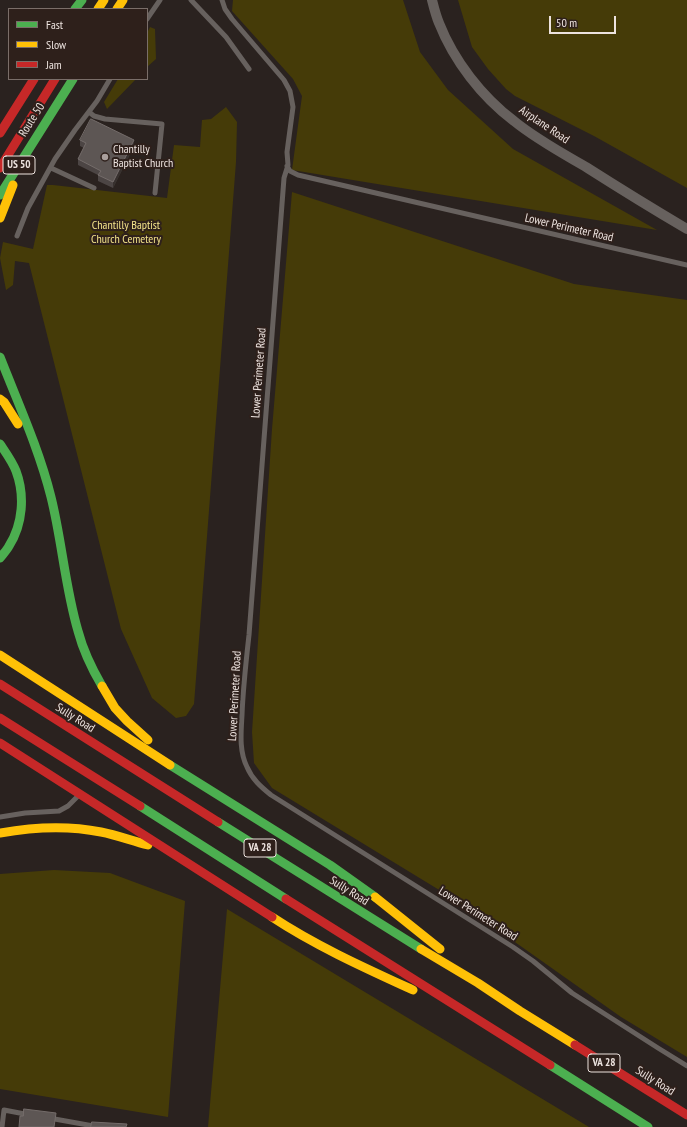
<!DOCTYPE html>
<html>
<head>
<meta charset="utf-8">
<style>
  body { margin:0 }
  #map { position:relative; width:687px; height:1127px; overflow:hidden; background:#2a221f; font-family:"PT Sans Narrow",sans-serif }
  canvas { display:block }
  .legend { position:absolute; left:8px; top:8px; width:140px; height:72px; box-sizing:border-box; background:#2e201b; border:1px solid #7a6e69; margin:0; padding:5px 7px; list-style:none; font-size:12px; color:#ede3df }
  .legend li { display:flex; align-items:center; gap:8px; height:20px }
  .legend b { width:20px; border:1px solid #7a6e69 }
  .scale { position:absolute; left:549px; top:16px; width:67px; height:18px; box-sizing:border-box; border:2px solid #ede3df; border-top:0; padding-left:5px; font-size:12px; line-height:14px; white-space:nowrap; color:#ede3df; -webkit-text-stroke:3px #2e201b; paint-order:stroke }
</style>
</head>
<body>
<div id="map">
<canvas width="687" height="1127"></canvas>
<ul class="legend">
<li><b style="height:5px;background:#4caf50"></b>Fast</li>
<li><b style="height:5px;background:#ffc107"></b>Slow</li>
<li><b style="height:5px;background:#c62828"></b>Jam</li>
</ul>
<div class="scale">50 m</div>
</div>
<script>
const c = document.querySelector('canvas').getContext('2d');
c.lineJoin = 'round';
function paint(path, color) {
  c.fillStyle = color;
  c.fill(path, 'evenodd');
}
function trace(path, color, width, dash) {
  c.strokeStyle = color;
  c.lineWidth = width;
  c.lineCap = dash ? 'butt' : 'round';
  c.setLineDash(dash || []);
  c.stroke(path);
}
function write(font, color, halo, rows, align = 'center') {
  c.font = font + ' "PT Sans Narrow",sans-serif';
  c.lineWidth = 4;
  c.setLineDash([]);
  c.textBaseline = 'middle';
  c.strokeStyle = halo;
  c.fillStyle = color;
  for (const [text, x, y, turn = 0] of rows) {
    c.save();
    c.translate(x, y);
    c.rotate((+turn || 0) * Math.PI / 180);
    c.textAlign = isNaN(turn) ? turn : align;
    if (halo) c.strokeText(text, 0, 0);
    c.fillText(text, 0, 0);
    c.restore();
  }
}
paint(new Path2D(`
  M233,0H403L420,52L448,90L513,149L657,230L292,170L302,96L293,79L232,11Z
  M458,0H687V188L594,136L515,96L506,89L488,69L472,47Z
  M150,27L155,29L156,59L147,67V33Z
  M118,79H136L107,109L104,102Z
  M226,107L237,122L236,162L194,704L186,716L176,718L152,698L121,629L29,263L15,261L13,285L6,290L0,258L3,242L33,249L47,185H53L167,198L174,145L200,147L202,120L211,119Z
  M292,192L574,284L687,300V1057L621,1017L454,899L272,788L254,763L252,732L272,429Z
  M54,870L110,873L185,901L168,1117L0,1089V874Z
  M227,909L589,1127H208Z`), '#453b08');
trace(new Path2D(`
  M191,0L226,37L249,69
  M222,0L225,9L232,19L284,80L290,91L293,107L287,152L288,165L284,178L249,635C246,662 243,688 242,715C241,733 239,751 247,767C252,779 261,787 271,795L513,947L533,961L572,993L658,1048L687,1066
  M147,19L160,0
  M89,112L94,116L105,119L162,124L155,193
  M287,166L290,171L298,175L687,265
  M51,168L94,188
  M17,236L28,208L55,159L75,130L97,101L110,79
  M0,817L25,813L59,811L68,806L77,797
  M49,1118L99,1127
  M2,1127L4,1110L30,1115`), '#67615e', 5);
trace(new Path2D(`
  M432,0C434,8 436,16 439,23C454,61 482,97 514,121C536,139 562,153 586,167C619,188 653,209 687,229`), '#67615e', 10);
trace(new Path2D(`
  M75,9L82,0
  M0,195L73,79
  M0,357C18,403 39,449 51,497C62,541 65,587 78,631C83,650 92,669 102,686
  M0,444C6,453 12,461 16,471C25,495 23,524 9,546C7,550 3,554 0,558
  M170,765L330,865L375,897
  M140,806L286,899
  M218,822L421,949
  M550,1065L648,1127`), '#4caf50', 9);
trace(new Path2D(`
  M98,9L104,0
  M117,9L123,0
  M0,218L13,185
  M0,399L4,402L18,424
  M0,655L170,765
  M102,686L115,708L127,721L148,740
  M0,833C33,827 67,825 101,832C117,835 132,841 148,845
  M375,897L440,949
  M272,917C316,946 365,968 413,990
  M421,949L478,983L520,1011L575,1045`), '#ffc107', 9);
trace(new Path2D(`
  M0,133L34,79
  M0,168L55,79
  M0,684L218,822
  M0,718L140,806
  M0,743L272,917
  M286,899L550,1065
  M575,1045L687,1115`), '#c62828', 9);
paint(new Path2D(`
  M80,140L134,146L113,188L98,181V175L78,165V159L84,148L80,146Z`), '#4c4544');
paint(new Path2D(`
  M134,140V146L113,188V182Z`), '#37302e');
const building = new Path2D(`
  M91,119L134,140L113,182L98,175L101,171L78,159L86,143L80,140Z
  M24,1109L56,1113L54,1127H19L20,1116H23Z
  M92,1122L127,1124L126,1127H91Z`);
paint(building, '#5d5654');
trace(building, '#746c6a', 1);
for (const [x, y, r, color] of [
  [105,157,4,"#a99f9c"]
]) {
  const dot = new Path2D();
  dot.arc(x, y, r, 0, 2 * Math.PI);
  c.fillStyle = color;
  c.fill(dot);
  trace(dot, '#2e201b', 1.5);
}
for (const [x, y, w] of [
  [19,165,32],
  [260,848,32],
  [604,1063,32]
]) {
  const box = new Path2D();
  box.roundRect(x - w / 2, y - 9, w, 18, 3);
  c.fillStyle = '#2e201b';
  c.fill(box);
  trace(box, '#ede3df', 1);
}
write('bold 11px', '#ede3df', null, [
  ["US 50",19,165],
  ["VA 28",260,848],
  ["VA 28",604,1063]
]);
write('12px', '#ede3df', '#2e201b', [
  ["Route 50",32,120,-58],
  ["Airplane Road",544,125,34],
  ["Lower Perimeter Road",569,228,13],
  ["Lower Perimeter Road",259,373,-86],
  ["Lower Perimeter Road",235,696,-87],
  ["Sully Road",75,718,32],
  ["Sully Road",349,891,32],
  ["Lower Perimeter Road",478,914,32],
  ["Sully Road",655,1081,32]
]);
write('12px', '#ede3df', '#2e201b', [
  ["Chantilly",113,150],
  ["Baptist Church",113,164]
], 'left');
write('12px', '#f2e289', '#2e201b', [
  ["Chantilly Baptist",126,226],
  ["Church Cemetery",126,240]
]);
</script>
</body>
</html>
